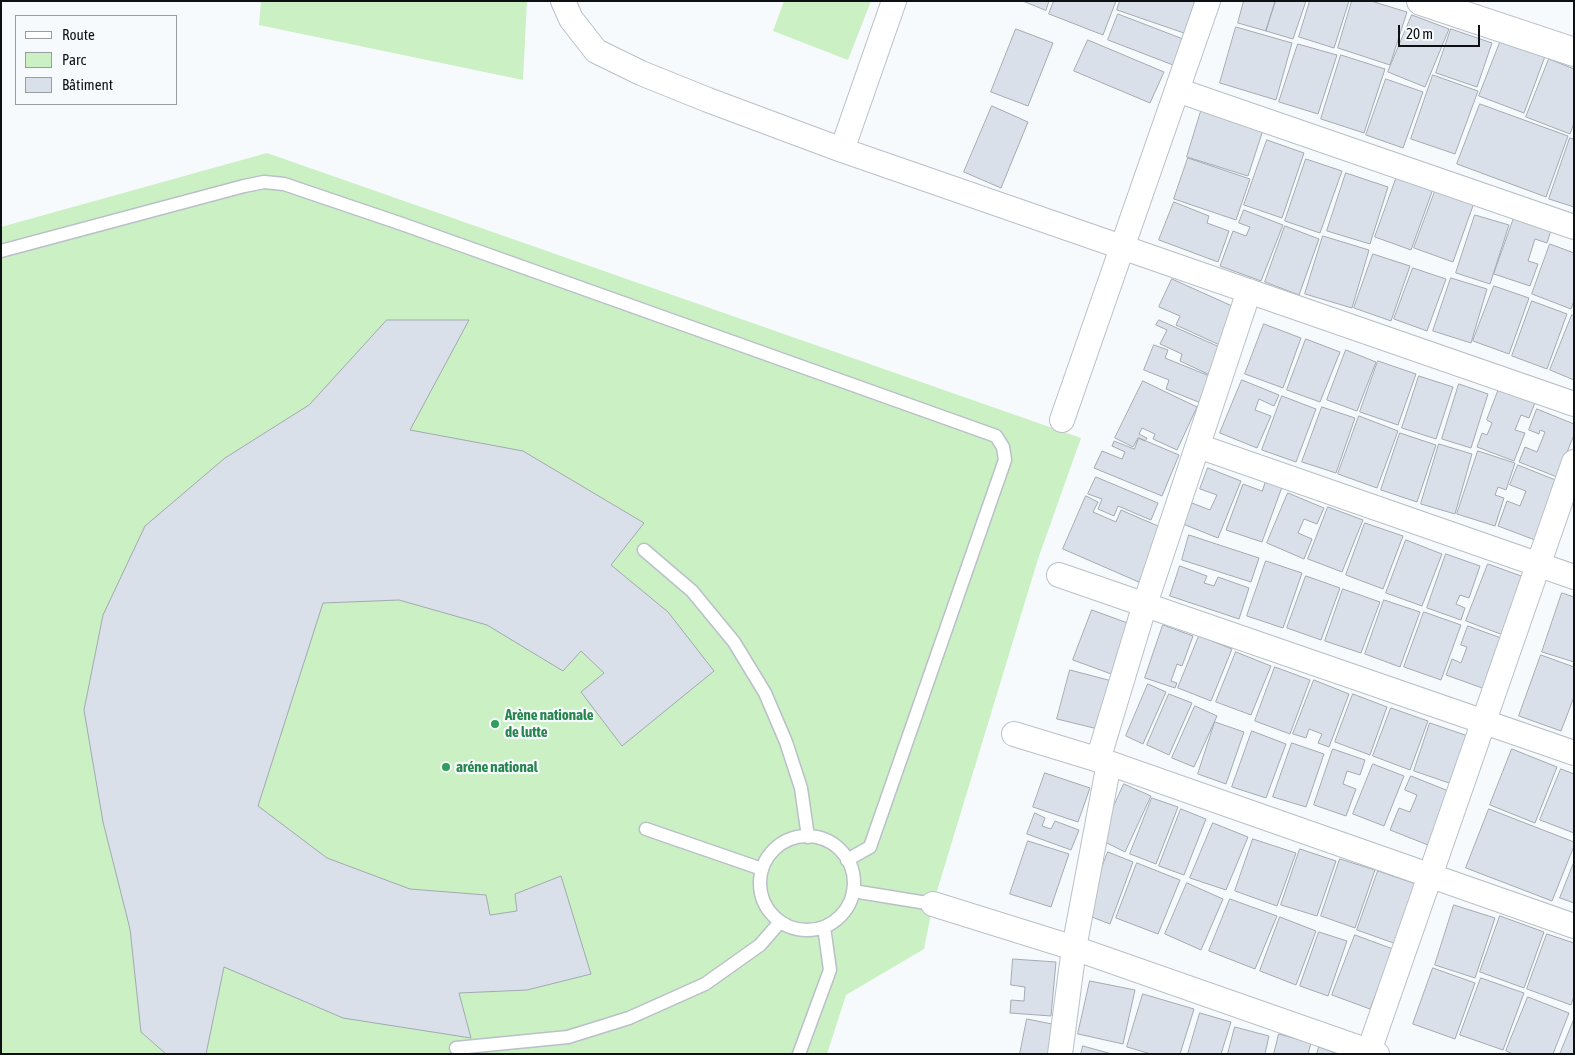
<!DOCTYPE html>
<html>
<head>
<meta charset="utf-8">
<style>
  body { margin:0 }
  #map { position:relative; width:1575px; height:1055px; overflow:hidden; background:#f7fafd; font-family:"Asap Condensed",sans-serif }
  canvas { display:block }
  .frame { position:absolute; inset:0; border:2px solid #0e1113; pointer-events:none }
  .legend { position:absolute; left:15px; top:15px; width:162px; height:90px; box-sizing:border-box; background:#f7fafd; border:1px solid #9a9d9f; margin:0; padding:6px 9px; list-style:none; font-size:15px; color:#0e1113 }
  .legend li { display:flex; align-items:center; gap:10px; height:25px }
  .legend b { width:25px; border:1px solid #9a9d9f }
  .scale { position:absolute; left:1398px; top:25px; width:82px; height:22px; box-sizing:border-box; border:2px solid #0e1113; border-top:0; padding-left:6px; font-size:15px; line-height:18px; white-space:nowrap; color:#0e1113; -webkit-text-stroke:4px #f7fafd; paint-order:stroke }
</style>
</head>
<body>
<div id="map">
<canvas width="1575" height="1055"></canvas>
<div class="frame"></div>
<ul class="legend">
<li><b style="height:6px;background:#fff"></b>Route</li>
<li><b style="height:14px;background:#caf0c3"></b>Parc</li>
<li><b style="height:14px;background:#d9e0e9"></b>Bâtiment</li>
</ul>
<div class="scale">20 m</div>
</div>
<script>
const c = document.querySelector('canvas').getContext('2d');
c.lineJoin = 'round';
function paint(path, color) {
  c.fillStyle = color;
  c.fill(path, 'evenodd');
}
function trace(path, color, width, dash) {
  c.strokeStyle = color;
  c.lineWidth = width;
  c.lineCap = dash ? 'butt' : 'round';
  c.setLineDash(dash || []);
  c.stroke(path);
}
function write(font, color, halo, rows, align = 'center') {
  c.font = font + ' "Asap Condensed",sans-serif';
  c.lineWidth = 4.5;
  c.setLineDash([]);
  c.textBaseline = 'middle';
  c.strokeStyle = halo;
  c.fillStyle = color;
  for (const [text, x, y, turn = 0] of rows) {
    c.save();
    c.translate(x, y);
    c.rotate((+turn || 0) * Math.PI / 180);
    c.textAlign = isNaN(turn) ? turn : align;
    if (halo) c.strokeText(text, 0, 0);
    c.fillText(text, 0, 0);
    c.restore();
  }
}
paint(new Path2D(`
  M261,1H527L523,80L259,25Z
  M784,1H871L848,60L773,31Z
  M267,153L1081,438L1038,559L933,904L924,949L846,995L827,1054H1V227Z`), '#caf0c3');
const building = new Path2D(`
  M1023,1H1049L1046,10Z
  M1054,1H1116L1103,35L1049,14Z
  M1120,1H1195L1184,33L1117,10Z
  M1244,1H1275L1266,31L1238,23Z
  M1276,1H1306L1293,39L1266,31Z
  M1310,1H1349L1334,48L1299,37Z
  M1352,1H1371L1407,12L1390,65L1338,48Z
  M1118,14L1183,39L1173,65L1108,40Z
  M1412,15L1449,29L1425,87L1388,72Z
  M1236,27L1292,43L1276,100L1220,83Z
  M1016,29L1053,43L1028,106L991,92Z
  M1451,29L1492,43L1477,87L1436,73Z
  M1503,35L1547,51L1524,113L1479,96Z
  M1088,40L1164,72L1150,103L1074,71Z
  M1298,44L1337,55L1318,114L1279,102Z
  M1341,55L1385,69L1364,133L1321,119Z
  M1549,59L1574,69V123L1570,134L1526,117Z
  M1433,75L1478,91L1455,154L1411,139Z
  M1386,79L1423,92L1403,148L1366,135Z
  M1480,104L1568,136L1546,197L1457,164Z
  M992,106L1028,122L1001,188L964,172Z
  M1202,108L1264,127L1248,176L1187,157Z
  M1570,138L1574,139V207L1549,199Z
  M1267,140L1304,153L1282,218L1244,205Z
  M1188,158L1250,179L1236,220L1174,199Z
  M1306,159L1342,171L1320,233L1285,221Z
  M1346,173L1388,187L1370,244L1327,231Z
  M1397,176L1433,189L1411,250L1375,237Z
  M1437,186L1475,200L1453,262L1414,248Z
  M1174,202L1209,216L1207,223L1229,231L1218,262L1159,240Z
  M1244,210L1283,225L1261,281L1220,266L1233,231L1246,236L1250,227L1239,223Z
  M1475,215L1509,225L1490,284L1456,273Z
  M1515,215L1552,227L1547,243L1535,239L1528,261L1538,264L1530,286L1494,274Z
  M1285,226L1319,239L1299,295L1265,282Z
  M1323,236L1369,250L1352,308L1305,294Z
  M1550,244L1574,253V301L1571,309L1532,294Z
  M1373,254L1410,266L1391,321L1354,308Z
  M1413,268L1446,279L1427,331L1394,319Z
  M1451,278L1487,289L1471,343L1433,331Z
  M1172,279L1241,310L1224,347L1176,325L1180,316L1159,307Z
  M1494,286L1529,298L1509,354L1473,341Z
  M1532,301L1567,314L1547,369L1512,356Z
  M1572,315L1574,316V380L1550,370Z
  M387,320H469L410,430L523,451L644,523L611,565L668,612L714,671L622,746L581,692L604,673L581,651L563,671L487,625L399,600L323,603L258,806L327,858L410,889L486,895L490,915L517,911L515,894L561,876L591,974L527,990L459,993L471,1038L343,1018L224,967L206,1054H166L141,1032L130,929L103,822L84,710L103,615L145,526L225,458L309,405Z
  M1159,320L1224,349L1212,376L1180,361L1182,354L1160,344L1167,330L1156,325Z
  M1264,324L1301,338L1283,388L1245,374Z
  M1306,339L1340,352L1320,402L1287,390Z
  M1154,345L1168,350L1165,358L1212,377L1201,403L1166,389L1169,380L1144,370Z
  M1346,350L1376,362L1357,411L1327,400Z
  M1378,361L1416,374L1398,425L1360,412Z
  M1419,376L1453,387L1436,439L1402,428Z
  M1242,380L1279,395L1274,406L1259,399L1255,410L1271,416L1257,448L1220,433Z
  M1143,381L1197,407L1177,450L1153,439L1155,434L1142,428L1139,434L1147,438L1145,441L1138,438L1133,447L1115,438Z
  M1459,384L1488,394L1471,448L1442,439Z
  M1500,386L1536,400L1529,418L1521,415L1515,430L1525,433L1514,461L1477,447L1482,433L1487,435L1492,423L1487,420Z
  M1282,396L1316,409L1296,462L1262,450Z
  M1322,407L1355,418L1336,473L1302,462Z
  M1537,409L1574,424V435L1557,477L1519,462L1525,447L1537,452L1545,432L1540,430L1539,434L1529,430Z
  M1359,416L1398,431L1377,488L1338,474Z
  M1400,433L1436,445L1417,502L1381,490Z
  M1139,438L1179,455L1162,496L1094,468L1102,451L1122,459L1125,452L1112,446L1114,441L1134,449Z
  M1439,444L1472,454L1455,514L1421,504Z
  M1478,451L1515,463L1506,490L1498,487L1495,495L1504,498L1495,526L1457,514Z
  M1518,465L1558,481L1535,540L1498,526L1507,501L1520,506L1526,491L1510,485Z
  M1208,468L1241,481L1218,538L1183,524L1192,503L1210,510L1217,495L1200,489Z
  M1096,477L1158,503L1151,520L1118,506L1114,516L1098,509L1102,499L1088,494Z
  M1266,481L1282,487L1262,542L1226,530L1243,484L1262,491Z
  M1288,493L1324,508L1317,524L1304,519L1298,533L1312,539L1304,559L1267,543Z
  M1086,496L1098,502L1093,512L1116,522L1121,510L1165,529L1141,583L1063,549Z
  M1328,507L1363,520L1342,572L1308,559Z
  M1365,523L1403,536L1383,589L1346,575Z
  M1189,535L1259,558L1251,582L1182,560Z
  M1406,540L1442,554L1422,606L1386,593Z
  M1446,554L1480,566L1469,598L1460,595L1456,604L1465,608L1461,620L1427,608Z
  M1266,561L1302,573L1283,628L1247,616Z
  M1488,564L1524,577L1503,635L1466,621Z
  M1180,566L1207,576L1204,583L1214,586L1218,577L1249,588L1239,619L1170,596Z
  M1306,576L1340,588L1321,640L1287,628Z
  M1343,589L1380,602L1361,653L1325,641Z
  M1562,593L1574,597V662L1542,652Z
  M1384,600L1420,612L1400,667L1365,654Z
  M1092,610L1133,625L1114,675L1073,660Z
  M1424,612L1461,625L1441,680L1404,667Z
  M1163,625L1193,636L1182,666L1177,664L1171,681L1177,683L1175,688L1145,678Z
  M1468,626L1504,639L1485,689L1446,675L1452,659L1461,663L1467,647L1461,645Z
  M1199,636L1232,649L1211,701L1178,688Z
  M1236,652L1271,666L1251,715L1216,702Z
  M1541,655L1574,667V697L1561,731L1519,716Z
  M1275,667L1310,680L1290,734L1255,721Z
  M1070,670L1112,681L1098,729L1057,719Z
  M1314,680L1349,694L1329,747L1318,743L1322,734L1309,729L1306,738L1293,734Z
  M1148,684L1166,692L1143,744L1126,736Z
  M1169,694L1192,703L1169,755L1147,745Z
  M1353,694L1387,707L1370,755L1335,742Z
  M1195,706L1217,716L1194,767L1172,758Z
  M1391,708L1428,721L1410,770L1373,756Z
  M1215,722L1244,732L1226,784L1198,774Z
  M1430,723L1468,736L1452,784L1414,771Z
  M1252,731L1286,744L1266,798L1232,787Z
  M1292,743L1324,754L1306,807L1273,797Z
  M1333,749L1365,760L1360,775L1347,771L1343,784L1356,789L1346,816L1314,805Z
  M1512,749L1557,767L1535,823L1490,805Z
  M1373,764L1404,776L1384,826L1353,814Z
  M1561,769L1574,774V833L1540,820Z
  M1045,773L1090,788L1078,822L1033,807Z
  M1411,776L1451,792L1428,845L1390,830L1399,808L1410,812L1417,795L1405,790Z
  M1124,784L1151,796L1125,852L1099,839Z
  M1152,798L1178,807L1156,864L1130,854Z
  M1181,809L1206,819L1184,875L1159,866Z
  M1489,809L1574,842V846L1552,901L1466,868Z
  M1035,813L1045,818L1042,826L1051,829L1055,821L1079,830L1071,850L1027,834Z
  M1213,823L1248,837L1226,890L1190,878Z
  M1253,839L1296,853L1277,906L1235,891Z
  M1028,841L1069,854L1051,907L1010,894Z
  M1300,849L1336,861L1317,916L1281,905Z
  M1108,852L1133,862L1110,924L1084,914Z
  M1340,859L1375,870L1355,928L1321,916Z
  M1574,862V903L1560,898Z
  M1137,863L1180,880L1158,934L1116,918Z
  M1378,871L1419,885L1399,945L1357,930Z
  M1187,883L1223,899L1201,950L1165,934Z
  M1230,899L1277,916L1255,969L1209,951Z
  M1454,905L1495,918L1475,978L1435,965Z
  M1500,916L1544,932L1524,988L1480,972Z
  M1280,917L1316,931L1296,985L1260,971Z
  M1319,932L1347,941L1328,996L1300,986Z
  M1547,934L1574,943V996L1571,1005L1527,989Z
  M1355,935L1393,949L1370,1009L1332,995Z
  M1013,959L1056,962L1051,1016L1010,1013L1011,1000L1024,1001L1025,987L1011,985Z
  M1433,968L1475,983L1455,1039L1413,1024Z
  M1481,978L1524,993L1503,1050L1460,1035Z
  M1090,981L1135,990L1123,1044L1078,1034Z
  M1143,994L1194,1009L1180,1054H1151L1127,1047Z
  M1528,997L1569,1013L1553,1054H1513L1506,1051Z
  M1200,1013L1231,1022L1221,1054H1188Z
  M1027,1019L1057,1025L1052,1054H1020Z
  M1574,1019V1054H1560Z
  M1235,1027L1269,1036L1265,1054H1228Z
  M1279,1034L1311,1043L1308,1054H1274Z
  M1083,1046L1112,1054H1081Z
  M1319,1047L1338,1054H1317Z`);
paint(building, '#d9e0e9');
trace(building, '#a3aab1', 1);
const lane = new Path2D(`
  M1,251L244,186L264,182L284,184L402,224L996,436L1003,447L1005,460L870,847L847,860
  M644,550L692,591L734,642L765,693L786,742L801,788L808,837
  M646,829L762,869
  M760 883a47 47 0 1 1 94 0a47 47 0 1 1-94 0Z
  M853,891L933,904
  M456,1048L568,1037L629,1018L705,984L760,945L780,922
  M799,1054L830,970L824,927`);
const street = new Path2D(`
  M563,1L571,19L596,51L641,73L708,100L842,150L1574,404
  M1177,90L1574,227
  M842,150L894,1
  M1062,420L1208,1
  M1198,446L1574,577
  M1059,575L1574,753
  M1014,734L1109,763L1574,926
  M1098,760L1145,604L1249,291
  M933,904L1074,948L1377,1054
  M1060,1054L1074,948L1109,763
  M1368,1054L1574,462`);
const secondary = new Path2D(`
  M1421,1L1574,52`);
trace(lane, '#b9c0c8', 15);
trace(street, '#b9c0c8', 26);
trace(secondary, '#b9c0c8', 30);
trace(lane, '#fff', 12);
trace(street, '#fff', 24);
trace(secondary, '#fff', 28);
for (const [x, y, r, color] of [
  [495,724,5,"#2e9e5b"],
  [446,767,5,"#2e9e5b"]
]) {
  const dot = new Path2D();
  dot.arc(x, y, r, 0, 2 * Math.PI);
  c.fillStyle = color;
  c.fill(dot);
  trace(dot, '#f7fafd', 2);
}
write('bold 15px', '#27864d', '#f7fafd', [
  ["Arène nationale",505,715],
  ["de lutte",505,732],
  ["aréne national",456,767]
], 'left');
</script>
</body>
</html>
